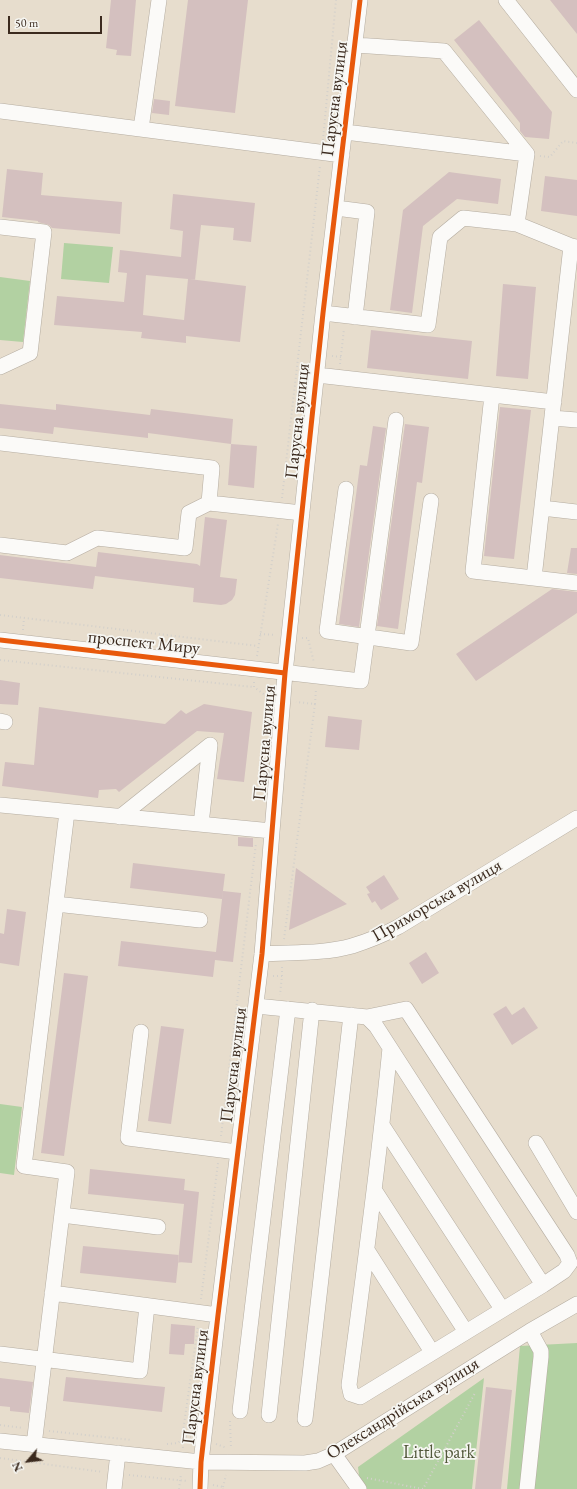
<!DOCTYPE html>
<html>
<head>
<meta charset="utf-8">
<style>
  body { margin:0 }
  #map { position:relative; width:577px; height:1489px; overflow:hidden; background:#e7ddcd; font-family:"EB Garamond",serif }
  canvas { display:block }
  .north { position:absolute; left:8px; top:1441px; width:40px; height:40px; -webkit-text-stroke:3px #f6f6f2; paint-order:stroke; rotate:242deg; font-size:11px; font-weight:700; line-height:16px; text-align:center; color:#3b2a1e }
  .north::after { content:''; display:block; margin:auto; width:14px; height:18px; background:#3b2a1e; clip-path:polygon(50% 0,100% 100%,50% 72%,0 100%) }
  .scale { position:absolute; left:8px; top:16px; width:94px; height:18px; box-sizing:border-box; border:2px solid #3b2a1e; border-top:0; padding-left:5px; font-size:12px; line-height:14px; white-space:nowrap; color:#3b2a1e; -webkit-text-stroke:3px #f6f6f2; paint-order:stroke }
</style>
</head>
<body>
<div id="map">
<canvas width="577" height="1489"></canvas>
<div class="north">N</div>
<div class="scale">50 m</div>
</div>
<script>
const c = document.querySelector('canvas').getContext('2d');
c.lineJoin = 'round';
function paint(path, color) {
  c.fillStyle = color;
  c.fill(path, 'evenodd');
}
function trace(path, color, width, dash) {
  c.strokeStyle = color;
  c.lineWidth = width;
  c.lineCap = dash ? 'butt' : 'round';
  c.setLineDash(dash || []);
  c.stroke(path);
}
function write(font, color, halo, rows, align = 'center') {
  c.font = font + ' "EB Garamond",serif';
  c.lineWidth = 3.5;
  c.setLineDash([]);
  c.textBaseline = 'middle';
  c.strokeStyle = halo;
  c.fillStyle = color;
  for (const [text, x, y, turn = 0] of rows) {
    c.save();
    c.translate(x, y);
    c.rotate((+turn || 0) * Math.PI / 180);
    c.textAlign = isNaN(turn) ? turn : align;
    if (halo) c.strokeText(text, 0, 0);
    c.fillText(text, 0, 0);
    c.restore();
  }
}
paint(new Path2D(`
  M64,243L113,247L109,283L61,279Z
  M0,277L30,281L23,342L0,340Z
  M0,1104L22,1107L14,1175L0,1173Z
  M577,1343V1489H507L520,1346Z
  M484,1378L472,1489H364L360,1484L358,1467Z`), '#b2d1a2');
paint(new Path2D(`
  M111,0H136L131,56L116,55L117,50L106,48Z
  M188,0H248L235,113L175,106Z
  M550,0H577V34Z
  M479,20L552,112L549,139L525,137L520,131V123L454,40Z
  M154,99L170,101L169,115L152,113Z
  M7,169L43,173L41,195L122,202L120,234L52,228L49,225L38,222V221L2,217Z
  M449,172L501,179L498,204L457,199L423,226L412,313L390,310L403,210Z
  M545,176L577,180V216L541,211Z
  M173,194L255,203L251,242L233,240L234,228L201,225L195,280L189,279L246,286L240,342L186,336V343L141,338L142,332L54,325L57,296L124,302L127,273L118,272L120,250L181,257L183,231L170,229ZM146,275L188,279L184,320L143,315Z
  M503,284L536,287L528,379L496,376Z
  M371,330L472,341L468,379L367,368Z
  M0,404L56,410V404L150,415L151,409L233,419L231,444L148,433V438L54,427L53,434L0,428Z
  M500,407L531,410L514,559L484,556Z
  M405,424L429,427L422,483L417,482L398,629L377,626Z
  M373,426L386,428L359,627L339,624L360,465L367,466Z
  M231,444L257,446L254,488L228,485Z
  M205,517L227,520L220,577L237,579L235,595L232,600L226,604L221,605L193,602L194,588L95,576L93,589L0,578V555L96,567L98,552L197,564L200,566Z
  M571,548H577V574L567,573Z
  M552,589L577,592V613L476,681L456,654Z
  M0,680L20,683L18,705L0,704Z
  M204,704L252,712L244,782L217,779L224,733L197,731L119,792L116,789L99,790L98,798L2,786L5,762L34,765L39,707L165,724L181,710L186,714Z
  M328,716L362,720L359,750L325,747Z
  M238,837L253,838V847L238,846Z
  M133,863L225,874L222,899L130,888Z
  M296,868L347,904L289,930Z
  M384,875L399,899L381,910L375,901L372,903L367,894L370,893L366,887Z
  M223,891L241,893L233,962L215,960L213,977L118,966L121,941L216,952Z
  M7,909L26,912L19,966L0,963V933L4,934Z
  M426,952L439,973L422,984L409,963Z
  M64,973L88,976L64,1156L41,1153Z
  M506,1006L512,1015L524,1007L538,1028L512,1045L493,1014Z
  M161,1026L184,1029L171,1124L148,1121Z
  M90,1169L185,1179L184,1190L199,1192L192,1263L178,1262L184,1204L88,1194Z
  M83,1246L179,1255L176,1283L80,1273Z
  M171,1324L195,1326L194,1344H185L184,1355L169,1354Z
  M66,1377L165,1387L162,1412L63,1401Z
  M0,1378L33,1382L29,1413L10,1411V1407L0,1406Z
  M486,1387L512,1390L501,1489H475Z`), '#d4c0bf');
const minor = new Path2D(`
  M506,0L577,90
  M355,45L444,51L527,154L517,224
  M0,111L342,155
  M141,129L159,0
  M345,132L527,154
  M336,208L367,212L355,317
  M0,227L44,232L30,353L0,367
  M323,313L428,325L440,237L463,218L517,224L571,246L577,247
  M317,375L554,402
  M492,395L473,571L577,583
  M552,418L577,420
  M0,443L212,468L209,503
  M346,489L327,631L411,643L431,501
  M542,508L577,512
  M0,545L67,553L97,538L185,548L189,513L209,503L302,513
  M534,578L571,246
  M0,640L361,681L396,420
  M0,721L5,722
  M0,805L272,831
  M120,817L210,745L201,824
  M56,904L200,920
  M262,954C291,952 323,954 352,946C368,941 383,935 398,927L577,818
  M256,1006L367,1017L376,1026L543,1285
  M367,1017L406,1009L567,1255L570,1263L564,1271L543,1285L360,1397L351,1394L349,1385C364,1273 379,1160 390,1048
  M141,1032L128,1138L237,1152
  M382,1125L502,1309
  M536,1143L577,1212
  M375,1191L466,1332
  M62,1215L158,1227
  M367,1250L432,1352
  M52,1293L218,1315
  M0,1354L140,1371L147,1306
  M240,1411L288,1009
  M269,1415L312,1010
  M305,1419L351,1015
  M0,1441L201,1462L305,1463L318,1461L334,1454L530,1331L577,1304
  M34,1445L67,1172L24,1166L67,812
  M334,1454L359,1489
  M114,1489L118,1453
  M200,1489L201,1462L218,1315L262,954L285,673L323,313L360,0
  M527,1489L541,1357V1351L530,1331`);
trace(minor, '#b4aca0', 16);
trace(new Path2D(`
  M323,140L336,0
  M540,156L550,157L563,141L577,143
  M332,356L341,357
  M340,364L344,329
  M282,498L320,166
  M0,615L258,646
  M23,630L24,618
  M260,634L275,635
  M302,638H308L314,663
  M257,656L278,524
  M0,660L253,687
  M254,682V687L269,698
  M315,704L316,689
  M284,939L315,704L296,702
  M273,976H282L280,995
  M282,976V966
  M221,1136L256,843
  M201,1299L218,1163
  M230,1421L231,1448
  M0,1425L23,1428
  M49,1431L132,1440
  M182,1436L191,1437
  M182,1439L183,1448
  M167,1444L178,1443L182,1439L198,1325
  M216,1444L227,1448
  M0,1458L103,1472
  M129,1475L187,1481
  M367,1478L423,1489L475,1393
  M213,1485L223,1487V1489
  M223,1487L226,1475
  M179,1489L181,1474`), '#d3d0cb', 2, [1, 3]);
trace(minor, '#fbfaf8', 15);
trace(new Path2D(`
  M0,640L285,673
  M200,1489L201,1462L218,1315L262,954L285,673L323,313L360,0`), '#e8590c', 5);
write('18px', '#3b2a1e', '#f6f6f2', [
  ["Парусна вулиця",335,99,-83],
  ["Парусна вулиця",298,421,-84],
  ["проспект Миру",144,643,6],
  ["Парусна вулиця",265,743,-85],
  ["Приморська вулиця",437,901,-30],
  ["Парусна вулиця",234,1065,-83],
  ["Парусна вулиця",196,1387,-83],
  ["Олександрійська вулиця",403,1409,-32]
]);
write('18px', '#52593b', '#f6f6f2', [
  ["Little park",439,1453]
]);
</script>
</body>
</html>
